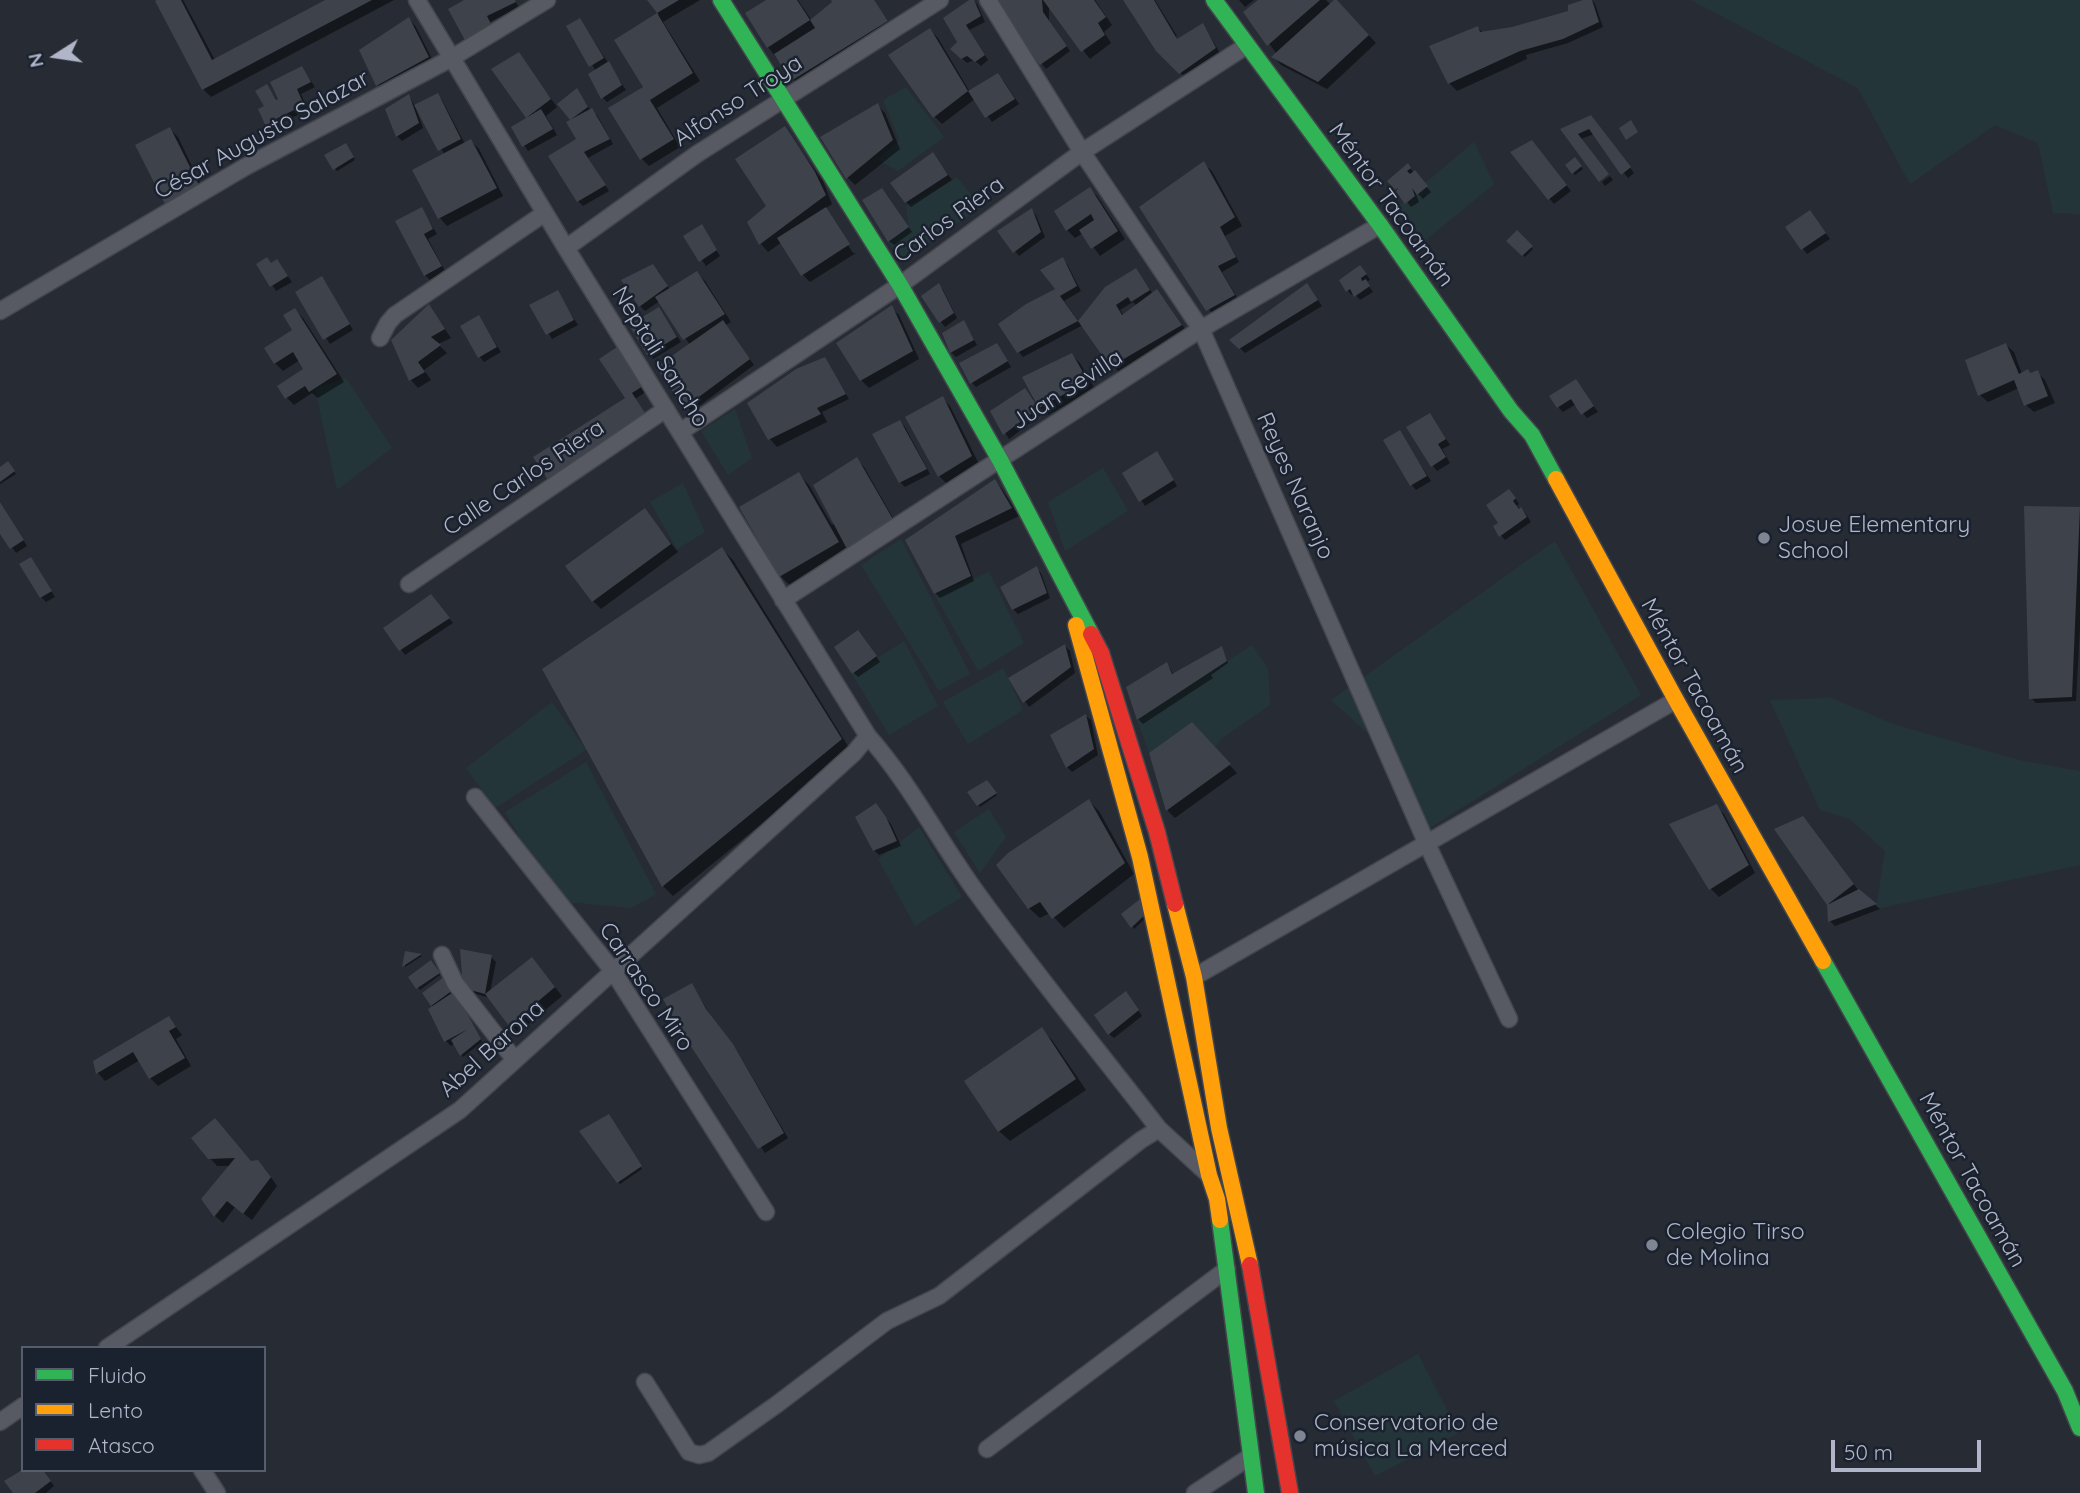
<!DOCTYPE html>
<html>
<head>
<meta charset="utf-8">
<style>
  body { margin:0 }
  #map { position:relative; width:2080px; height:1493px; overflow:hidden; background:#272b34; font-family:Quicksand,sans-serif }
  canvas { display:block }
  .legend { position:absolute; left:21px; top:1346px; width:245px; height:126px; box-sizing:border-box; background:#1a212f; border:2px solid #565d6c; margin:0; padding:9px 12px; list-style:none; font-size:21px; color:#b0b6c7 }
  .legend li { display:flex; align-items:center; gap:14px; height:35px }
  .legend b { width:35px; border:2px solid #565d6c }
  .north { position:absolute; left:21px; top:21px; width:70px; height:70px; -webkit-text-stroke:5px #1a212f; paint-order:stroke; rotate:258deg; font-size:19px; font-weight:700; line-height:28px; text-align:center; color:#b0b6c7 }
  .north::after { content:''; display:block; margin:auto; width:24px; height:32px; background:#b0b6c7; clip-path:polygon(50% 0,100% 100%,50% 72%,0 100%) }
  .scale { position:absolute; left:1831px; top:1440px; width:150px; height:32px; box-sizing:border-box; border:4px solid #b0b6c7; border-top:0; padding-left:9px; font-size:21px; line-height:24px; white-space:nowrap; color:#b0b6c7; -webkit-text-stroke:5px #1a212f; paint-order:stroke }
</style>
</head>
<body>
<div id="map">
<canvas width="2080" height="1493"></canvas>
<ul class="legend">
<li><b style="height:9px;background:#30b455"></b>Fluido</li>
<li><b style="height:9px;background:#ff9f0a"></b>Lento</li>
<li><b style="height:9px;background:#e5322d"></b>Atasco</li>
</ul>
<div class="north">N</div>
<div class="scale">50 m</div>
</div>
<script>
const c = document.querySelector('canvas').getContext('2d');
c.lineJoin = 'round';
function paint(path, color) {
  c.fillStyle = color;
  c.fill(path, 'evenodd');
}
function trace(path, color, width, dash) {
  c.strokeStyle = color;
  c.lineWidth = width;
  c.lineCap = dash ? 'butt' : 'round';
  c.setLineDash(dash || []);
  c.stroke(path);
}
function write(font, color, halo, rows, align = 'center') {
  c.font = font + ' Quicksand,sans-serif';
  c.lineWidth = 5;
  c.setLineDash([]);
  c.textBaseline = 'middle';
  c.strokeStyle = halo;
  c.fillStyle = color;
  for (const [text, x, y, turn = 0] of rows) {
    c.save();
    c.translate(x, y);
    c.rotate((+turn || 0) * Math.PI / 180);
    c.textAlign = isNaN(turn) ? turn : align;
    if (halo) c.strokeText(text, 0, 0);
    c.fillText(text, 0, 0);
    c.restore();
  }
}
paint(new Path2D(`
  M1691,0H2080V214L2053,213L2038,143L1995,125L1910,184L1858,88Z
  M906,87L944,137L898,171L877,159L899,140L883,100Z
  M1474,142L1494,184L1422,243L1396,208Z
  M957,177L981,207L902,262L888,242L909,227L906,206Z
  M346,378L392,448L337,490L315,388Z
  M735,409L752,458L728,475L701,431Z
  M1103,468L1128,511L1065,551L1048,502Z
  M683,483L705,532L677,549L650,502Z
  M901,539L970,674L939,691L861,565Z
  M1555,541L1641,695L1425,831L1395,758L1331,700Z
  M989,572L1024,643L978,671L934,594Z
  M904,641L938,706L889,735L852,674Z
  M1252,645L1268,669L1270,705L1222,738L1215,747L1192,722L1149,753L1137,720Z
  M1003,668L1023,710L968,744L943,702Z
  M1831,698L1896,725L2023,761L2080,771V865L1876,909L1885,851L1850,819L1820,810L1770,700Z
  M552,702L586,750L495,808L466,768Z
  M586,762L656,894L631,908L557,901L505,812Z
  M989,809L1006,837L980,873L954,832Z
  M919,827L962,897L915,926L878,859Z
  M1418,1354L1459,1433L1375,1476L1334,1401Z`), '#24353a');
paint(new Path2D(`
  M161,0H183L215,60L329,0H394L211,97L203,89Z
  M468,0H514L519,7L490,22L498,35Z
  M650,0H700L663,22L700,81L657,108L680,147L649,166L642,159L645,88L616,41L659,14Z
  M769,0H798L812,21L835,3L833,0H873L892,26L800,88L768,47Z
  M972,0L977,4L985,22L969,30L988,60L981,66L974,60L967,63L952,49L959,42Z
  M1000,0H1095L1112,25L1104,32L1111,43L1090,59L1049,6V21L1070,51L1046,69L1017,31Z
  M1125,0H1155L1177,36L1156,49Z
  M1239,0H1254L1245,7Z
  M1260,0H1326L1331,5L1343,8L1376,43L1327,89L1281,65L1274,57L1277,54L1246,13Z
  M1587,0H1592L1595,4L1603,27L1568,43L1526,55L1527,59L1457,91L1449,83L1478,28L1484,34L1512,28L1570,12Z
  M409,19L416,27L435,65L385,92L378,85Z
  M580,20L626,90L607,102L603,98L596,71L569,27Z
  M1203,25L1220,53L1185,77L1159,52Z
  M930,30L938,38L970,92L1003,80L1019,104L992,122L975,99L942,124L934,116Z
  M519,55L557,107L546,116L557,135L528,151L513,127L529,118L493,70Z
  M302,68L315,87L301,94L308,110L275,126L279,133L274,135L269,130L260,110L266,107L267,87L281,106Z
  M577,91L591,111L597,115L613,144L588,158L609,191L583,206L578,201V140L573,120L559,104Z
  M437,95L442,100L465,144L471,141L479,149L503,196L447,226L440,218L445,155L416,109L423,128L402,141L397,136L409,96L415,106Z
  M877,105L885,113L900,149L855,185L847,177Z
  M1596,122L1634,173L1628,178L1594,134L1581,139L1563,130Z
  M784,128L823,181L832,204L825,209L832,216H829L853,253H856L810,282L803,275L782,242L768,252L761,244L749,222L768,206Z
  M170,129L178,137L206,195L174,211L166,203Z
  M348,147L355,160L337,171L327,155Z
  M1536,147L1571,191L1554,204L1512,153Z
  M933,154L952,180L911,207L906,202Z
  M1575,159L1583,169L1575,175L1567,166Z
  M1204,164L1212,171L1242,226L1225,236L1239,262L1222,272L1239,301L1213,315L1174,256Z
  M1408,166L1431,192L1423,199L1415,191L1419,202L1411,207L1390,181Z
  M1610,176L1613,180L1605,186L1602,182Z
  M1089,189L1097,196L1125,239L1100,256L1083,233L1075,238L1067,230Z
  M887,195L912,232L894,245L889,241Z
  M421,209L437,234L428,239L445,271L430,280L425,275Z
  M1032,210L1036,215L1045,237L1019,256L1015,251Z
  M1810,212L1830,239L1807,254L1787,228Z
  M701,226L720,256L706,266L686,236Z
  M1517,232L1533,249L1525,257L1509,241Z
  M1062,259L1067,264L1081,291L1064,301L1079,322L1106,289L1136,270L1153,294L1164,299L1188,333L1119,373L1083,325L1023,357L1019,352L1057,289ZM1133,302L1137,306L1124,316L1120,310Z
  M277,261L292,282L276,291L258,264L272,265Z
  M658,271L670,290L697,273L705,281L731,322L726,325L754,365L691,412L659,367L690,345L660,301L645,311L640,306Z
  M1365,272L1370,280L1366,282L1373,292L1360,300L1355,294L1352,295L1347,290Z
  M326,283L353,330L330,344L298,293Z
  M939,285L943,290L957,318L945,327L941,322Z
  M1311,290L1322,306L1245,353L1232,340Z
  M557,292L578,325L552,339L532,306Z
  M429,306L451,338L438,344L447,353L424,370L431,380L418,388L411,380Z
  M891,308L899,315L919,359L869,388L861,380Z
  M659,309L681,342L653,359L631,326Z
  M295,310L303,318L344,382L318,398L312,393L294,405L286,397L305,369L300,360L283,371L275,363L294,331Z
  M479,317L501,352L484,362L480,357Z
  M964,322L977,345L956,357L951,352Z
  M997,345L1011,367L976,387L972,383Z
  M2006,345L2014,352L2022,374L2037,372L2045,380L2055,403L2034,412L2026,405L2019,388L1988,402L1980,395Z
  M1072,355L1080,363L1095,389L1048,415L1040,407L1042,414L1009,439L992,411L1025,390L1035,400Z
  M825,359L849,399L822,412L827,422L777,447L770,439Z
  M601,360L650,389L635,399L655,427L559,490L627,398Z
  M1576,381L1598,412L1587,418L1576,404L1563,412L1558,407Z
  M942,398L950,406L979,464L947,484L939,476Z
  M1430,415L1450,445L1442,449L1450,463L1437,471L1433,466Z
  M900,422L905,427L930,474L905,487L900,482Z
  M1399,432L1431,481L1416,490L1412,485Z
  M1157,453L1177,486L1145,506L1124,473Z
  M857,460L864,467L900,530L791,586L780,576L798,474L809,485L832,525L835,523Z
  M10,465L16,474L0,484V469Z
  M995,481L1002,489L1019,516L961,544L974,581L940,598L935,593L926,573Z
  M1514,496L1519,504L1517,506L1526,514L1531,522L1505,540L1501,535V523Z
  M0,502L27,546L16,553L0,531Z
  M2026,508L2080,509V627L2076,701L2036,703L2031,698Z
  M645,510L678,552L601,609L593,601Z
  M722,549L733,560L851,751L673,896L663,886Z
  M31,559L55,597L46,602L41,597Z
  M1036,568L1041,573L1050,598L1018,614L1013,609Z
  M435,601L453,623L405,655L386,628Z
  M863,637L880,662L858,677L854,673Z
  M1065,646L1070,651L1075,673L1029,707L1010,678Z
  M1222,648L1228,663L1211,675L1213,678L1143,724L1138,719L1129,688L1167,664L1174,675Z
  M1086,716L1091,720L1098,755L1072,772L1067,767Z
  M1191,724L1237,773L1175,818L1168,811L1151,754Z
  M987,782L997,795L980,807L978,805Z
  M1089,801L1099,811L1134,874L1064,928L1050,913L1040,918L1029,908Z
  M1716,806L1724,814L1755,873L1719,897L1711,889L1672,825Z
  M880,811L891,824L901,846L879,855L874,850Z
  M1803,818L1859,891L1880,909L1835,926L1830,921L1829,905L1777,830Z
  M1151,913L1134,929L1124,914Z
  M406,953L421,955L422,956L405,967Z
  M491,957L496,962L490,992L539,967L562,996L518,1033L490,998L470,992L465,987Z
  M432,964L440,975L420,990L410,977Z
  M443,980L459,998L482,1042L463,1057L455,1043L451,1046L446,1041L432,1005Z
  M692,985L711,1016L737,1051L788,1138L765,1153L679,1024Z
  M1130,998L1142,1016L1114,1038L1109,1034Z
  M169,1018L182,1035L176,1039L191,1066L158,1086L150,1078L140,1060L105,1081L98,1073L95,1062Z
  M1041,1029L1052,1040L1086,1090L1010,1141L999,1131Z
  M609,1116L642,1169L620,1184L618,1182Z
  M193,1138L251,1163L258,1162L266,1170L277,1186L252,1220L235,1207L223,1223L215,1216L203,1199L231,1166H217Z
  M43,1470L54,1486L46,1493H15Z`), '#0007');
paint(new Path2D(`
  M157,0H181L212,60L325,0H372L202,90L155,1Z
  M464,0H515L516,2L487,16L494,30L467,44L448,9Z
  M647,0H679L657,13Z
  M766,0H797L810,20L832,2L831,0H874L888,21L791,81L774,54L815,28L810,20L767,48L745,13Z
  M969,0H974L981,16L966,25L985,55L975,62L967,56L961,59L950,49L957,42L943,18Z
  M998,0H1042L1043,12L1067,46L1040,65L1015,32Z
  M1043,0H1094L1106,17L1098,23L1105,35L1081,52Z
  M1123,0H1154L1177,39L1203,23L1216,48L1179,74L1156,51Z
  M1258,0H1320L1267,46L1243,12Z
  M1334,0H1337L1369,35L1318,82L1271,57Z
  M1583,0H1592L1599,22L1563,39L1520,51L1448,84L1429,46L1478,26L1480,32L1512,27L1568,11V5Z
  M657,13L693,73L650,100L674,139L640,160L608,108L643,87L614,40Z
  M409,17L429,57L376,86L359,50Z
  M580,18L604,58L589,67L566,26Z
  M930,28L968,91L998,73L1015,99L985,118L968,91L933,118L888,55Z
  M519,52L551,99L526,118L491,69Z
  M609,61L622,85L601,99L588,74Z
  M302,66L311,82L297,89L304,105L272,121L275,127L268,131L258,109L264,106L255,91L267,84L276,100L278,99L270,82Z
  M577,88L588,107L570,120L557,104Z
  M438,93L461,139L438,151L414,105Z
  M409,94L419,123L396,137L385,109Z
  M878,103L893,140L846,179L820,137Z
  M592,108L610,139L584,152L606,185L577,202L548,156L576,139L566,122Z
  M541,109L553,129L522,147L511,127Z
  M1591,115L1631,167L1621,175L1589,129L1578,134L1609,174L1599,182L1560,129Z
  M1631,120L1638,132L1626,140L1619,128Z
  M785,126L815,172L826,195L759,245L747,222L766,206L735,159Z
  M170,127L200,187L165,204L135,145Z
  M471,139L497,188L438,219L412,170Z
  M1532,140L1567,185L1548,200L1510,152Z
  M346,143L354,157L333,170L324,155Z
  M933,152L948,175L905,203L890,183Z
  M1575,157L1582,166L1572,174L1565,165Z
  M1204,161L1235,217L1220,227L1236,257L1218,266L1235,295L1206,311L1139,207Z
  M1408,163L1411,168L1407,171L1410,174L1415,170L1428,186L1417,195L1412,188L1415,196L1405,204L1396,192L1398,188L1395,190L1387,181Z
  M1090,187L1118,231L1091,249L1079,230L1094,220L1091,214L1066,231L1054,211Z
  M882,188L909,227L888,242L862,200Z
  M422,207L433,229L424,234L442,266L424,276L395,221Z
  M826,207L850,244L801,276L777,238Z
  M1032,208L1041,232L1013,253L997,231Z
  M1810,210L1826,233L1801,250L1785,227Z
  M702,224L717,250L699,262L683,236Z
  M1517,230L1533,246L1522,256L1506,241Z
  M267,257L271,263L277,259L288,276L270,287L256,264Z
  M1063,257L1077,286L1060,296L1078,321L1017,353L998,324L1026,304L1055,289L1040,270Z
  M653,264L668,286L639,307L621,280Z
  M1360,265L1367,274L1361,278L1362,281L1366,279L1370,286L1354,297L1350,289L1346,292L1339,280Z
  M1136,268L1150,290L1131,302L1128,297L1116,305L1122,315L1157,289L1182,325L1110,367L1078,321L1105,287Z
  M697,271L725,314L683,340L655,297Z
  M322,276L350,324L323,340L295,292Z
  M939,283L954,313L939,323L921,296Z
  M1307,283L1318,300L1239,349L1229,340Z
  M558,290L574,320L546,335L529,305Z
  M429,304L445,329L431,337L441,345L418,362L425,372L409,381L391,340Z
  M892,305L913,351L860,381L836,343Z
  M659,307L677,337L647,355L629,325Z
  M295,308L337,374L309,392L305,386L285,399L277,386L303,369L293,352L274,364L264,348L292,330L283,315Z
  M479,315L497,347L478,358L460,326Z
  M723,320L750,359L684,408L656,367Z
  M964,320L974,340L950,353L942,333Z
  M997,343L1008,361L970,384L959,363Z
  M2006,343L2019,374L2028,369L2030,373L2038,370L2048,396L2024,406L2014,380L1978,396L1965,360Z
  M620,345L646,384L632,393L649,419L550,483L533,457L625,398L599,359Z
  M1072,353L1088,381L1039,408L1003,435L990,411L1025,388L1037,405L1022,377Z
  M825,357L846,394L817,408L821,414L768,440L747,403L796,369Z
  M1576,379L1594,406L1581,415L1571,399L1557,408L1549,396Z
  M943,396L972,456L938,477L905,417Z
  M1430,413L1446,439L1438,444L1446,457L1431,467L1406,427Z
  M900,420L927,469L899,483L872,434Z
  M1400,430L1427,476L1410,486L1383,440Z
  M1157,451L1174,480L1139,502L1122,473Z
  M857,457L894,521L848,551L813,485Z
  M8,461L15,471L0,482V467Z
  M799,472L839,542L779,577L739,507Z
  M995,479L1012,508L955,536L971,576L934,594L905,540Z
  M1509,489L1516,498L1513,501L1519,509L1521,507L1527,517L1499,537L1493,526L1498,523L1486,505Z
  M0,502L24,540L10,549L0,534Z
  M2024,506L2080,507L2072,697L2029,699Z
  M645,508L671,544L592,602L565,566Z
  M722,547L842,739L662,887L542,669Z
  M31,557L52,591L40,598L19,564Z
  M1037,566L1047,593L1012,610L1000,587Z
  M431,594L450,618L399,651L383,628Z
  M858,630L877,656L852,674L834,647Z
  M1065,644L1071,667L1023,703L1008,678Z
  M1222,646L1227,661L1137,720L1126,687L1167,662L1172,674Z
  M1086,714L1094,749L1066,768L1050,735Z
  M1192,722L1231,764L1166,811L1149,753Z
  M987,780L997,793L977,806L967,792Z
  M1089,799L1125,863L1052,919L1040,902L1028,909L996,865L1008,853Z
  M876,803L886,817L897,841L873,851L855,817Z
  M1717,804L1749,865L1709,890L1669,824Z
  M1803,816L1854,884L1827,905L1859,889L1877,904L1828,922L1827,905L1774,829Z
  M1140,899L1150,910L1131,928L1121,914Z
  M460,949L492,955L485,994L532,957L555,987L509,1026L485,994L463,988Z
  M405,951L422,954L402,967Z
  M431,960L440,973L416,989L408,977Z
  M444,977L453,990L431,1006L422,993Z
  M692,983L706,1009L733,1044L784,1133L758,1149L677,1025L663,999Z
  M455,991L481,1039L460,1056L451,1040L468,1029L444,1042L428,1009Z
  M1126,991L1139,1010L1108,1035L1094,1015Z
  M169,1016L176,1027L169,1031L185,1058L149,1079L133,1052L96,1074L93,1061Z
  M1042,1027L1076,1079L998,1132L964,1081Z
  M609,1114L642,1166L617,1183L579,1131Z
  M215,1118L251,1161L258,1160L271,1177L243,1214L227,1201L214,1217L201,1199L235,1158L208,1159L191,1138Z
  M22,1470H43L51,1481L35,1493H13L4,1481Z`), '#3e424b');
const street = new Path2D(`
  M417,0L566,248L868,736C909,782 938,839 974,889C1033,971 1097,1049 1159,1129
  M988,0L1082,152L1201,329L1427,844L1509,1019
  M566,248L697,154L940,0
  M0,311L245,167L450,59L547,0
  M380,338L388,323L395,315L545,213
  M680,432L900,285L1082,152L1246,46
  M409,584L666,409
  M783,600L1201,329L1380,225
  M475,797L613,971L766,1212
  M442,955L455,983L515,1060
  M1194,977L1676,700
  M107,1348L460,1110L854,753L868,736
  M645,1382L689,1452L699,1455L708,1453L776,1405L887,1321L939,1296L1141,1140L1159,1129L1209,1175
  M0,1422L23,1406
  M987,1449L1227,1269
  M202,1470L217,1493
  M1195,1493L1251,1456`);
const fast = new Path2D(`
  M721,0L900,285L1000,460L1091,634
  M1214,0L1380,225L1511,411L1532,435L1556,479
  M1823,961L2065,1391L2080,1428
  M1220,1220L1256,1493`);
const slow = new Path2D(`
  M1556,479L1676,700L1823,961
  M1076,625L1140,857L1209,1175L1217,1199L1220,1220
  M1175,904L1194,977L1219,1128L1250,1265`);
const jam = new Path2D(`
  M1091,634L1101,653L1157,832L1175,904
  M1250,1265L1290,1493`);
trace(street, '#43464d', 19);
trace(fast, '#43464d', 19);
trace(slow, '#43464d', 19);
trace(jam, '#43464d', 19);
trace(street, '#575a63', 16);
trace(fast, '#30b455', 16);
trace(slow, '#ff9f0a', 16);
trace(jam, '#e5322d', 16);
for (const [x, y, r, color] of [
  [1764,538,7,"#808594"],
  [1652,1245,7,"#808594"],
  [1300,1436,7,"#808594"]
]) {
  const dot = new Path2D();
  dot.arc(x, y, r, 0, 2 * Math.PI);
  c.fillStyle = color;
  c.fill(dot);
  trace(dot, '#1a212f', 2.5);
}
write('23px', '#b0b6c7', '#1a212f', [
  ["Alfonso Troya",738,101,-33],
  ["César Augusto Salazar",262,135,-29],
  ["Méntor Tacoamán",1391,205,54],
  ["Carlos Riera",949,220,-36],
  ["Neptali Sancho",660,357,58],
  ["Juan Sevilla",1067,390,-33],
  ["Calle Carlos Riera",524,478,-34],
  ["Reyes Naranjo",1295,486,66],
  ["Méntor Tacoamán",1694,686,61],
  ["Carrasco Miro",646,987,56],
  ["Abel Barona",492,1049,-42],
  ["Méntor Tacoamán",1972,1180,61]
]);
write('23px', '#b0b6c7', '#1a212f', [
  ["Josue Elementary",1778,525],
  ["School",1778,551],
  ["Colegio Tirso",1666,1232],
  ["de Molina",1666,1258],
  ["Conservatorio de",1314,1423],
  ["música La Merced",1314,1449]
], 'left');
</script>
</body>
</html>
